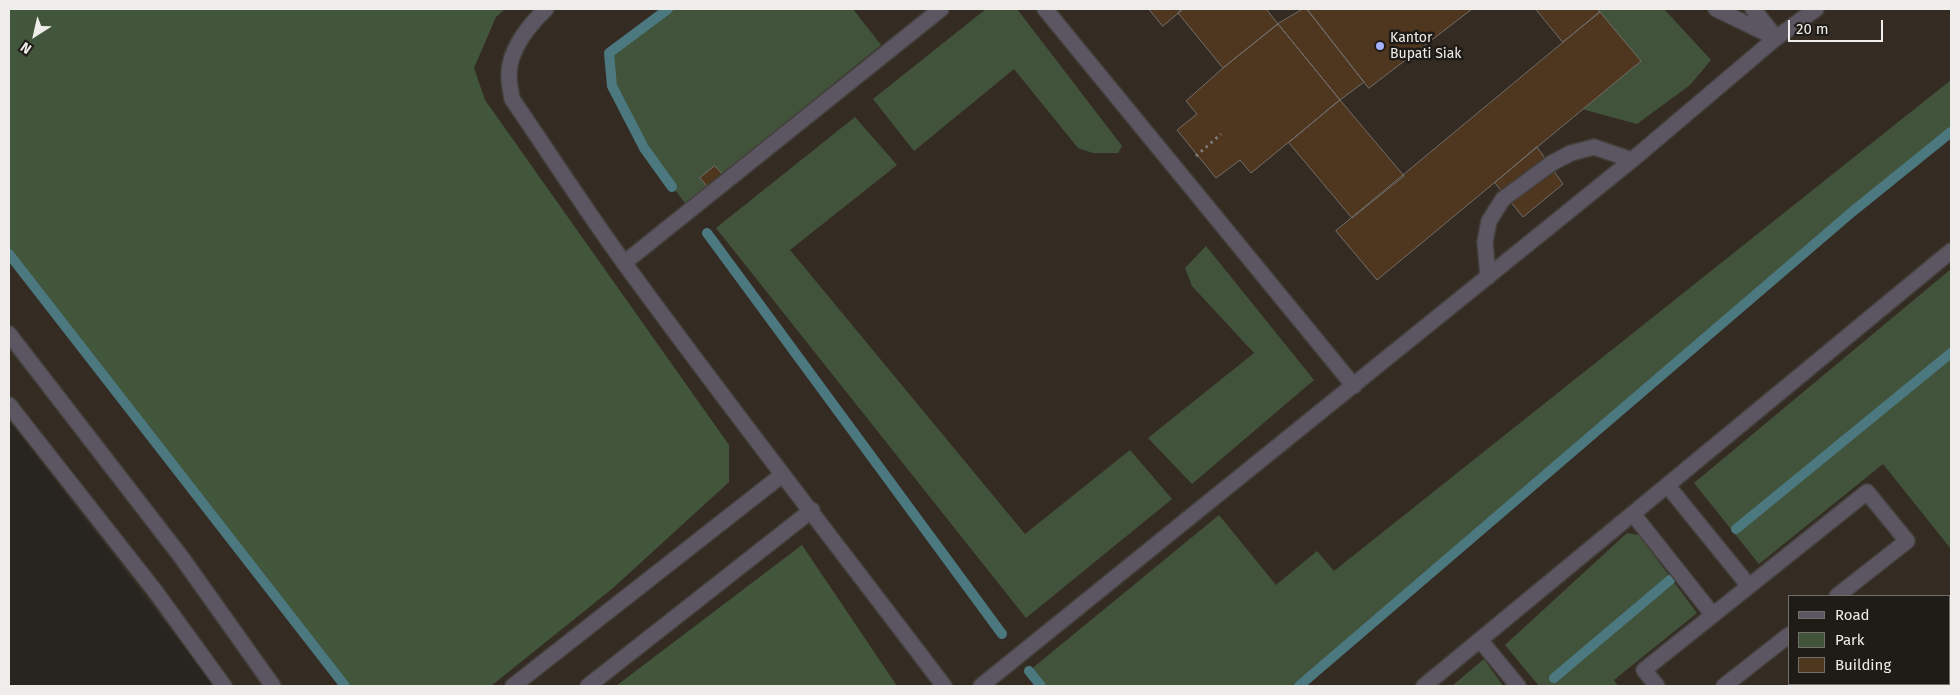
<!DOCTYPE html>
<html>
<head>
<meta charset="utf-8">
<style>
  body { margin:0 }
  #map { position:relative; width:1960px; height:695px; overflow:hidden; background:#282521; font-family:"Fira Sans",sans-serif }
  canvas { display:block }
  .frame { position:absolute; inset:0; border:10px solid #efedea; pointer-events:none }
  .legend { position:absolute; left:1788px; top:595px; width:162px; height:90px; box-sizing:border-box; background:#1f1b17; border:1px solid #726f6b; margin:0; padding:6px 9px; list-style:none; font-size:15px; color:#efedea }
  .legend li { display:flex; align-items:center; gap:10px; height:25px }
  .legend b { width:25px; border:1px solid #726f6b }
  .north { position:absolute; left:10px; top:10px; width:50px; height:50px; -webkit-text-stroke:4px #1f1b17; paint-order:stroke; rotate:215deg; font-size:14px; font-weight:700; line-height:20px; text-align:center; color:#efedea }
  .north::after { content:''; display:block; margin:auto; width:18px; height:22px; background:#efedea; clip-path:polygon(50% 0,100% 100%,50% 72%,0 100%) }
  .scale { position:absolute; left:1788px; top:20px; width:95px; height:22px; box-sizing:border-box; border:2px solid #efedea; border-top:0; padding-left:6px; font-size:15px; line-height:18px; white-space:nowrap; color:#efedea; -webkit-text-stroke:4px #1f1b17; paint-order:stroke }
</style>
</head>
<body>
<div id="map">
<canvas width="1960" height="695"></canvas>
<div class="frame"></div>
<ul class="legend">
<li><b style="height:6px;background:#5c5663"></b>Road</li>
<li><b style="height:14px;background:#42533c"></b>Park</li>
<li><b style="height:14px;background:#4f361f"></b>Building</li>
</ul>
<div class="north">N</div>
<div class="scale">20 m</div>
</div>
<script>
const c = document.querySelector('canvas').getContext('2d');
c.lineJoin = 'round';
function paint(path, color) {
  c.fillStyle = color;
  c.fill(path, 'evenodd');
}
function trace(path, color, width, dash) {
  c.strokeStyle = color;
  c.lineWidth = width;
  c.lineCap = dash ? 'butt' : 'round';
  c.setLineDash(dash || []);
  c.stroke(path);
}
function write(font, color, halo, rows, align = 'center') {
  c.font = font + ' "Fira Sans",sans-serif';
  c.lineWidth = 5;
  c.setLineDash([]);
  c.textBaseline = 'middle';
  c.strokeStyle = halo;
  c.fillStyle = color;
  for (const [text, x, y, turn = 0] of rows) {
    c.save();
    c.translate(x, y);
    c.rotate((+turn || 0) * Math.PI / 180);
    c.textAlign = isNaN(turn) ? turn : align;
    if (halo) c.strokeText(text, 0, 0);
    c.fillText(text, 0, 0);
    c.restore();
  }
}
paint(new Path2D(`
  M9,9H1951V686H214L9,421ZM1789,596H1949V684H1789Z`), '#342c23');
paint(new Path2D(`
  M668,9H853L881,45L722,174L715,166L700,178L711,191L687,206L644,148L612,86L609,53Z
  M986,9H1017L1122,146L1118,153H1093L1078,148L1014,69L914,151L873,99Z
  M1597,9H1664L1711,60L1690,85L1637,124L1582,109L1641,61Z
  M1951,80V132L1852,212L1299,686H1041L1029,671L1219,515L1276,585L1317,551L1334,571Z
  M855,117L897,165L790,250L1025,534L1130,450L1172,499L1026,618L716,228Z
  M1206,246L1314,380L1192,484L1148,438L1254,353L1192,286L1185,268Z
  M1951,269V549L1883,464L1759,564L1694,483Z
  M1627,533L1639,535L1697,613L1614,680L1618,686H1539L1505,645Z
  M1484,659L1503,686H1452Z`), '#42533c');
paint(new Path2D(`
  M9,9H505L496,17L474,68L485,100L729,445V482L613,588L491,686H345L9,254Z
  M802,545L897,686H616Z`), '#42563b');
trace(new Path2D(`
  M668,9L609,53L612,86L644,148L672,187
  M707,233L1002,634
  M9,254L345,686
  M1736,529L1951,353
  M1029,671L1041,686
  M1554,678L1670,580
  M1299,686L1852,212L1951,132`), '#4c7880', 10);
const building = new Path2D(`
  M1149,9H1183L1163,26Z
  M1183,9H1266L1278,24L1223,68L1178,13Z
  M1303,9H1307L1364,82L1340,100L1278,24Z
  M1307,9H1472L1369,88Z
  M1536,9H1597L1600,12L1563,42Z
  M1600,12L1641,61L1377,280L1336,231Z
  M1278,24L1340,100L1251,173L1240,160L1216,178L1177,130L1197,114L1186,101L1223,68Z
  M1340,100L1404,176L1352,218L1289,143Z
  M1537,147L1563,184L1523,217L1495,183Z
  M715,166L726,178L711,191L700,178Z
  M1951,613V686H1834L1837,684H1949V615Z`);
paint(building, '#4f361f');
trace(building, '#736e6a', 1);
const minor = new Path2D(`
  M546,9C529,25 508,51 509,76C509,84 511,91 512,99C550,154 586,211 625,264C729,407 838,546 944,686
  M1045,9L1354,386
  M1716,9L1776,38
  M1753,9L1774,35
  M624,263L941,9
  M1488,277L1485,242L1489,221L1503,199L1552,163L1571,153L1594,147L1632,160
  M9,334L182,558L273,686
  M9,405L155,591L224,686
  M1667,485L1749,586
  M1633,514L1713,615
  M1480,640L1518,686
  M513,686L782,475
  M588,686L812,510
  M981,686L1632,160L1776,38L1816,9
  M1424,686L1951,251
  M1657,686L1644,670L1867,492L1907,541L1837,596
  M1724,686L1789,635`);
trace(minor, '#44413d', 18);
trace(new Path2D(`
  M1196,156L1221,134`), '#7d7b77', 3, [2.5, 4]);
trace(minor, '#5c5663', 15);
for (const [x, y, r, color] of [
  [1380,46,5,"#a5b1fc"]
]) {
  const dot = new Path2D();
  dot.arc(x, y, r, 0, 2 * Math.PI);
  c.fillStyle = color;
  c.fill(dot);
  trace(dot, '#1f1b17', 2);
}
write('14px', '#efedea', '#1f1b17', [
  ["Kantor",1390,38],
  ["Bupati Siak",1390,54]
], 'left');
</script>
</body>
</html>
